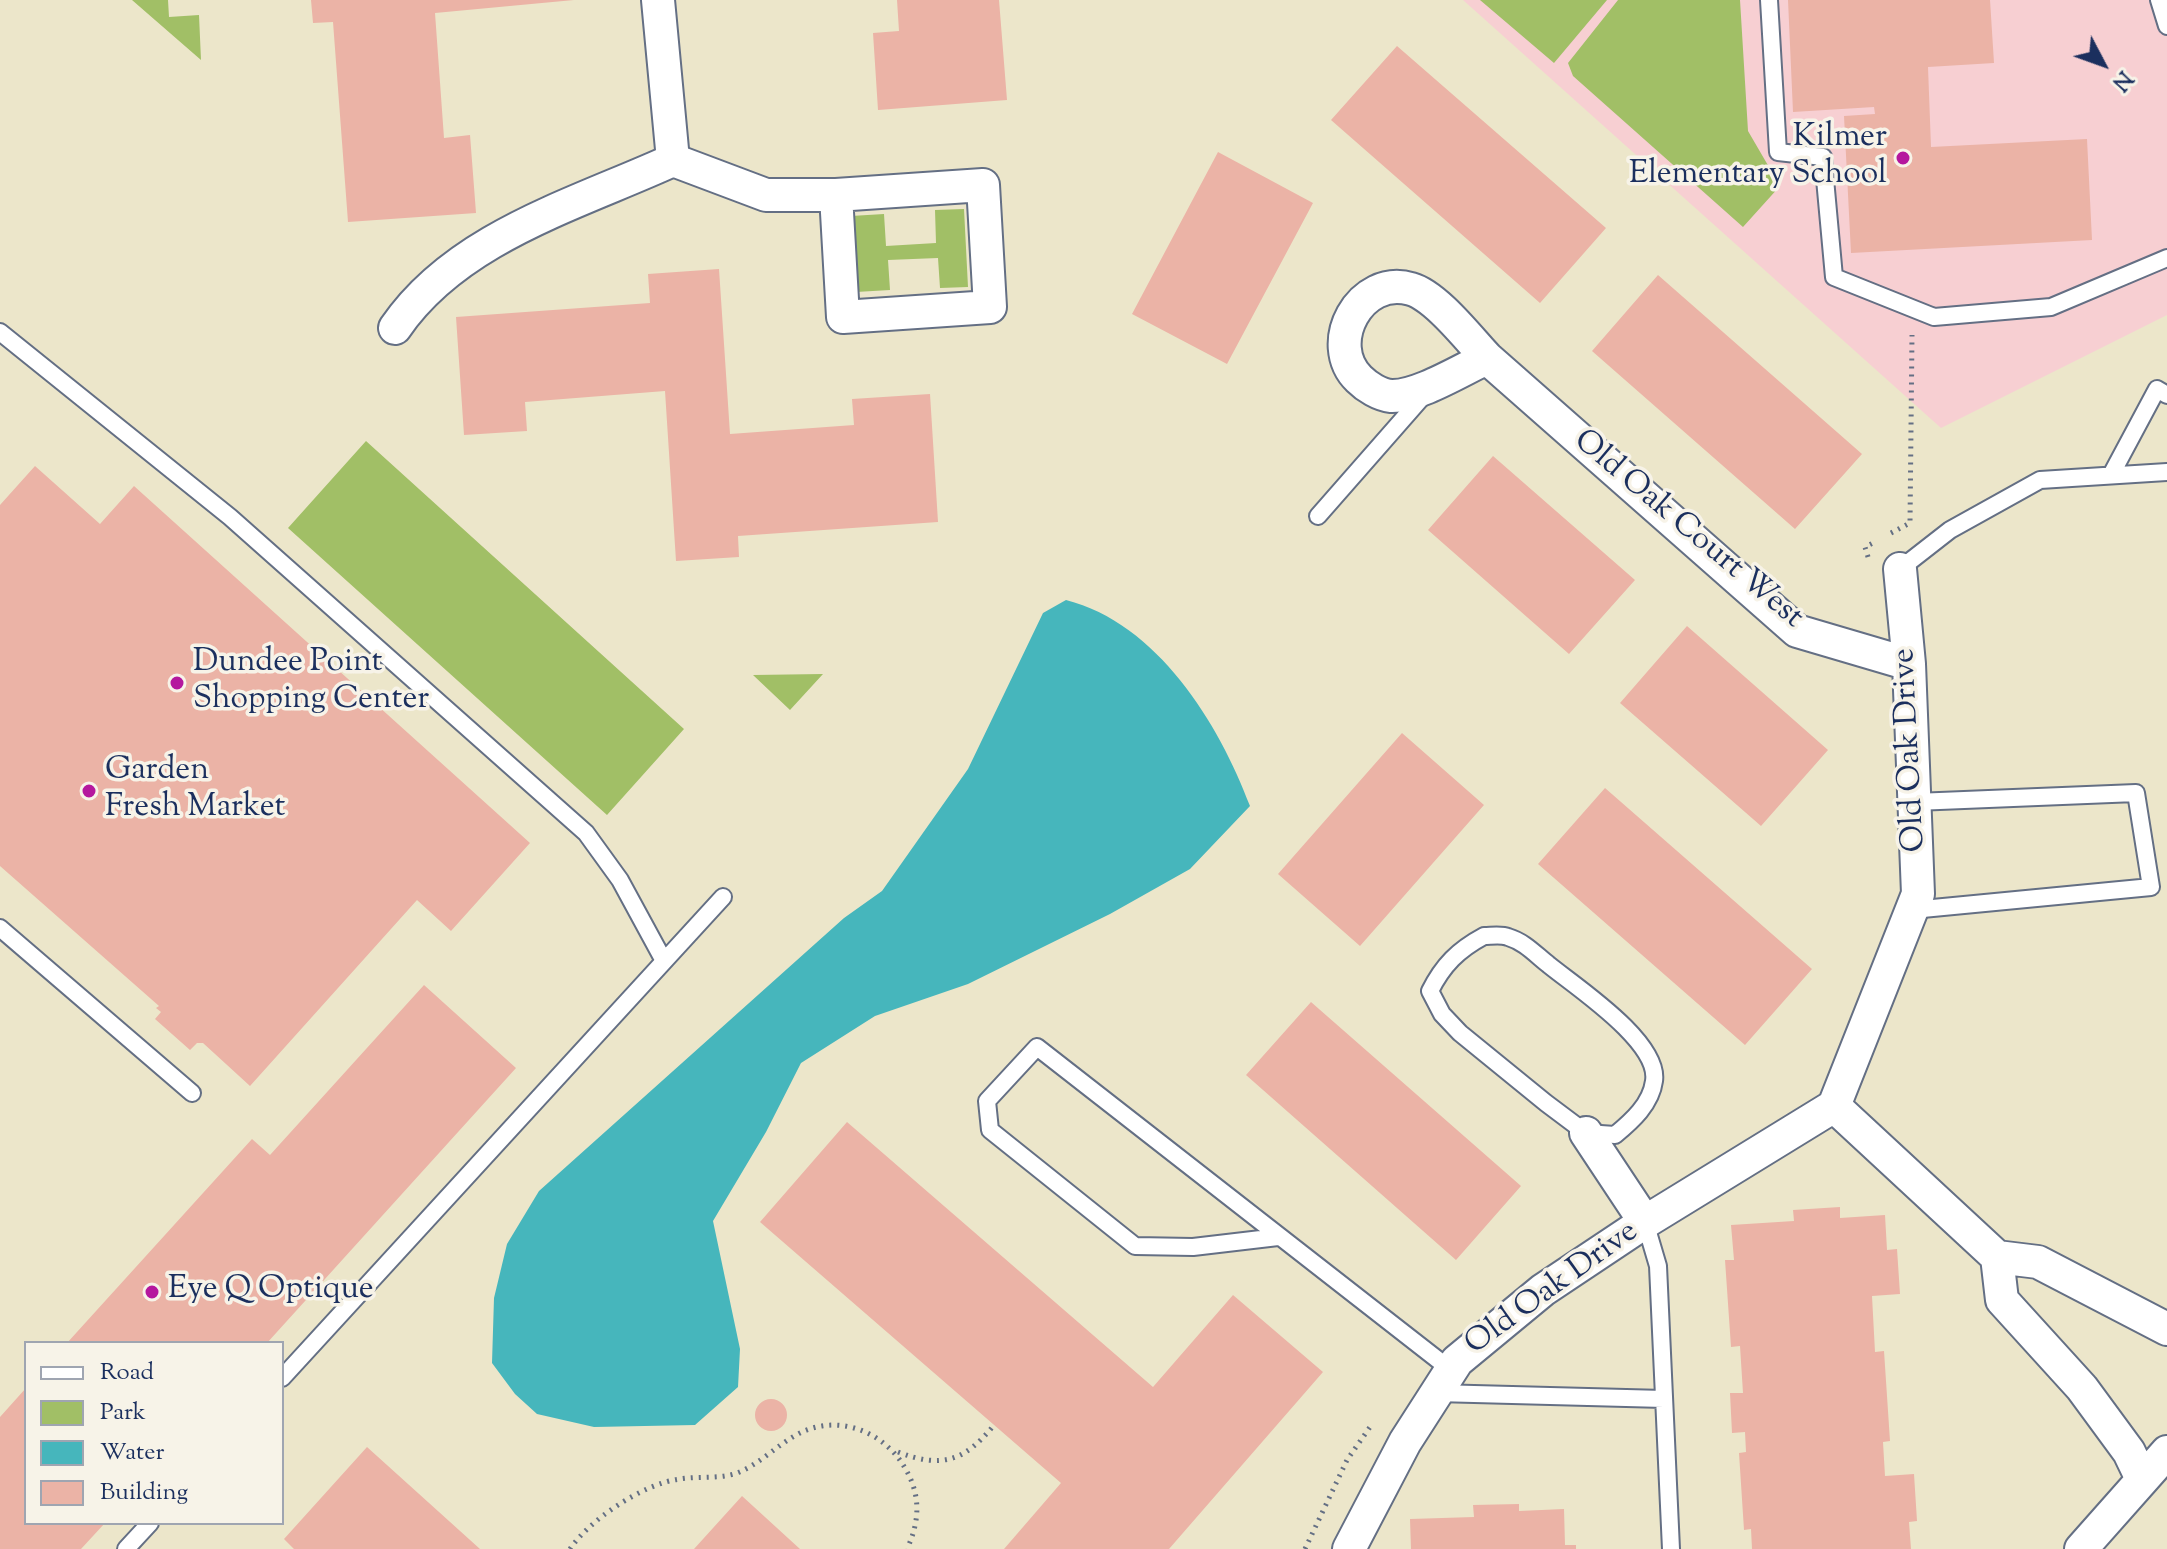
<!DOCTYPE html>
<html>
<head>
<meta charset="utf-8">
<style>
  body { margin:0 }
  #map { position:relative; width:2167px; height:1549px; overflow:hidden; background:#ece6ca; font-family:"Sorts Mill Goudy",serif }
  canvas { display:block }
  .legend { position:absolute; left:24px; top:1341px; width:260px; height:184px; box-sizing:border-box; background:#f7f3e8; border:2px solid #9fa5b1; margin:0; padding:10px 14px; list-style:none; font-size:24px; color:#1b2f5e }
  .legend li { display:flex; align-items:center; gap:16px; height:40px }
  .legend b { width:40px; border:2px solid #9fa5b1 }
  .north { position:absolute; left:2063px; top:24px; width:80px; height:80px; -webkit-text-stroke:6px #f7f3e8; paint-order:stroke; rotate:131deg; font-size:22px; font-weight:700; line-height:32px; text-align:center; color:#1b2f5e }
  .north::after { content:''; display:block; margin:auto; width:28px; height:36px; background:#1b2f5e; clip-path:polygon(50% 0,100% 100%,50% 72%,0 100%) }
</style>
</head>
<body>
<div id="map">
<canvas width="2167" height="1549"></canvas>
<ul class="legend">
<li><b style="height:10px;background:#fff"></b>Road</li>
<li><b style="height:22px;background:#a1bf66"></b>Park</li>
<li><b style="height:22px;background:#46b6bc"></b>Water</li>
<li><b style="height:22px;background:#ebb3a6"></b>Building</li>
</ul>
<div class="north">N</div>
</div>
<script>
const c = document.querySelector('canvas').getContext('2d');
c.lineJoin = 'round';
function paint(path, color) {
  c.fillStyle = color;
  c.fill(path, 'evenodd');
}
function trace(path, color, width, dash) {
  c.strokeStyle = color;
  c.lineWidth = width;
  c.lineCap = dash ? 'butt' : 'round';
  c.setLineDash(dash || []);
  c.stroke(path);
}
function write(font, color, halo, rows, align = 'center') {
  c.font = font + ' "Sorts Mill Goudy",serif';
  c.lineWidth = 7;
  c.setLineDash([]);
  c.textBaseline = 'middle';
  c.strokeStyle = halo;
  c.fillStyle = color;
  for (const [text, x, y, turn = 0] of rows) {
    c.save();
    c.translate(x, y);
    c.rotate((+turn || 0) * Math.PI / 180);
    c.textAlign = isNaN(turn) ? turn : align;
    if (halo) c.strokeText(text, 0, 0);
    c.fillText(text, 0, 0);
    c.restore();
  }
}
paint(new Path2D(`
  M1463,0H2167V315L1941,428Z`), '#f7cfd2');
paint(new Path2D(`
  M132,0H168L169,17L199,15L201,60Z
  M1480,0H1607L1554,63Z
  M1618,0H1740L1748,131L1780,186L1743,227L1573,76L1568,63Z
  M964,209L968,287L940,288L938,258L888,260L890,290L856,292L851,216L884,214L886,246L936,243L935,210Z
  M366,441L684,729L607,815L288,528Z
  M823,674L790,710L753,675Z`), '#a1bf66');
paint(new Path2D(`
  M1066,600C1157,623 1219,723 1250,806L1190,869L1110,914L968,984L875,1016L801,1063L766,1132L713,1221L740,1349L738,1387L695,1425L594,1427L537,1414L515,1394L492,1363L494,1298L507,1244L539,1191L844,918L882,891L968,769L1043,613Z`), '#46b6bc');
paint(new Path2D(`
  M311,0H574L435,13L444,138L470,135L476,213L348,222L333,22L313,23Z
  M897,0H999L1007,100L878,110L873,33L899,31Z
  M1788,0H1990L1994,63L1928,67L1931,147L2087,139L2092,240L1851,253L1844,116L1875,114L1874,107L1793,112Z
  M1397,46L1606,228L1540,303L1331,120Z
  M1218,152L1313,203L1227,364L1132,314Z
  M719,269L730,434L854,425L852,399L930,394L938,522L738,536L739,557L676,561L665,391L525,402L527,431L464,435L456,317L650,303L648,274Z
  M1658,275L1862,454L1795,529L1592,351Z
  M1493,456L1635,580L1569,654L1428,530Z
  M35,466L100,524L134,486L530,843L451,931L417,900L250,1086L203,1043H197L190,1050L155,1019L161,1012L156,1008L159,1006L0,866V505Z
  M1687,626L1828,750L1761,826L1620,703Z
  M1402,733L1484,805L1360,946L1278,874Z
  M1605,788L1812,969L1745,1045L1538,864Z
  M424,985L516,1068L267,1343H67L252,1139L270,1155Z
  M1311,1002L1521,1186L1456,1260L1246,1075Z
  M847,1122L1153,1387L1233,1295L1323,1372L1169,1549H1004L1061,1483L760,1222Z
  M1840,1207V1218L1885,1215L1887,1250L1897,1249L1900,1294L1872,1296L1875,1352L1884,1351L1890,1441L1883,1442L1885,1476L1914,1474L1917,1521L1909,1522L1911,1549H1752L1751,1529L1744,1530L1739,1453L1746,1452L1745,1432L1732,1433L1730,1393H1743L1740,1346L1731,1347L1725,1260H1734L1731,1225L1794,1221L1793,1210Z
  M26,1388V1523H105L81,1549H0V1417Z
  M755 1415a16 16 0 1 1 32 0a16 16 0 1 1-32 0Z
  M367,1447L480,1549H294L284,1539Z
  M742,1496L800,1549H694Z
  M1519,1504V1511L1564,1509L1565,1545H1576V1549H1411L1410,1519L1474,1517L1473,1505Z`), '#ebb3a6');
const lane = new Path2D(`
  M1769,0L1778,152L1823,157L1834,277L1934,317L2051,307L2167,258
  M2159,0L2167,26
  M0,332L230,517L586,833L620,880L664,961
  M2111,475L2157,389L2167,395
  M1318,516L1425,394
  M1900,569L1950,530L2040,480L2167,472
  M1912,910L2151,887L2136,793L1915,802
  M0,928L192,1093
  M1484,936C1491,936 1501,934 1508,937C1525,942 1536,955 1549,965C1576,987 1660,1042 1654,1081C1651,1104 1632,1121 1615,1135L1586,1133L1546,1103L1460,1033L1442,1014L1430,991C1443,965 1458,950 1484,936Z
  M1645,1222L1658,1266L1671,1549
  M1278,1237L1193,1247L1135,1246L990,1130L987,1101L1037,1047L1451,1370
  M282,1378L723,897
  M1436,1393L1664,1399
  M126,1549L150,1523`);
const street = new Path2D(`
  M673,160L766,195H836L843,317L990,307L983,185L836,195
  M395,328C457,237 577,204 673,160L658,0
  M1487,358C1461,370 1418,397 1391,396C1380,395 1367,387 1359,379C1323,344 1360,274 1411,289C1436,296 1469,339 1487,358L1797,631L1909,664
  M1834,1106L1997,1257L2038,1262L2167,1329
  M1586,1133L1645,1222
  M1997,1257L2002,1300L2082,1388L2129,1452L2142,1479
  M1349,1549L1405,1442L1457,1361L1543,1290L1645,1222L1834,1106L1918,894L1909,664L1900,569
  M2081,1549L2167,1452`);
trace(lane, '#646f84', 20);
trace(street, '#646f84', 36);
trace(new Path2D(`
  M1891,533L1910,523L1912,335
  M1868,557L1865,547L1875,542
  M898,1452C942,1469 965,1461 994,1425
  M570,1549C589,1520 644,1483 680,1479C699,1476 716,1479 734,1474C759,1466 778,1443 802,1432C841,1414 885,1433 905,1468C921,1495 920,1521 907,1549
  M1305,1549L1347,1460L1370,1427`), '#646f84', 5, [2, 6]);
trace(lane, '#fff', 16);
trace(street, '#fff', 32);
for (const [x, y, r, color] of [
  [1903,158,8,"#b5179e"],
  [177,683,8,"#b5179e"],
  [89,791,8,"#b5179e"],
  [152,1292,8,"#b5179e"]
]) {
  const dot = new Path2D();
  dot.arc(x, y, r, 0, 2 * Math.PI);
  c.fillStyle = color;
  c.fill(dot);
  trace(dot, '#f7f3e8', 3);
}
write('32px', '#1b2f5e', '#f7f3e8', [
  ["Kilmer",1887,140,"right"],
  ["Elementary School",1887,177,"right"],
  ["Dundee Point",193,665],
  ["Shopping Center",193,702],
  ["Garden",105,773],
  ["Fresh Market",105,810],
  ["Eye Q Optique",168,1292]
], 'left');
write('32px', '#1b2f5e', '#f7f3e8', [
  ["Old Oak Court West",1687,531,40],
  ["Old Oak Drive",1912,750,-93],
  ["Old Oak Drive",1553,1290,-36]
]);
</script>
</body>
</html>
